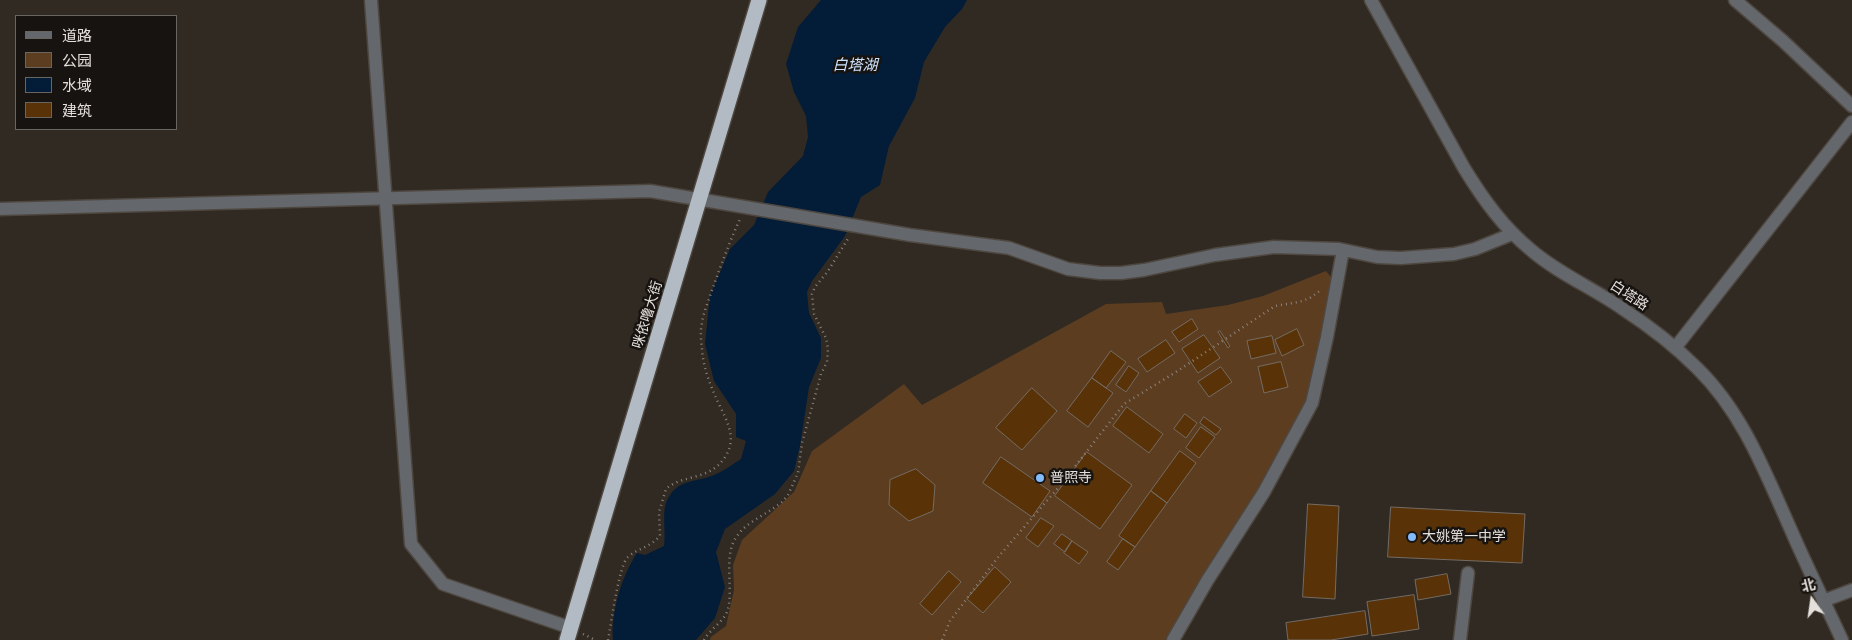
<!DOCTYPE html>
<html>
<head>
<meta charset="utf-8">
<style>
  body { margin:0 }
  #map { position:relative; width:1852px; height:640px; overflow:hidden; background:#312a23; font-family:Arial,"Noto Sans SC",sans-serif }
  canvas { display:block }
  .legend { position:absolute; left:15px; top:15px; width:162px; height:115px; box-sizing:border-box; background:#171310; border:1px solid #696561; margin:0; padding:6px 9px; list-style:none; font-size:15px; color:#e5e0db }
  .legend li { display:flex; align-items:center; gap:10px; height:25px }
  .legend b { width:25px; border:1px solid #696561 }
  .north { position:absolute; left:1787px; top:575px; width:50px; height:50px; -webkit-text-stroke:4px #171310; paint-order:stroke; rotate:346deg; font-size:14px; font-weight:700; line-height:20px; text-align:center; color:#e5e0db }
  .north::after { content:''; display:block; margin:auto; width:18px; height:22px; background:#e5e0db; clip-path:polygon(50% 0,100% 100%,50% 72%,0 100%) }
</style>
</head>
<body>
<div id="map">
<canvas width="1852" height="640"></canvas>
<ul class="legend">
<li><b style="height:6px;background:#64676b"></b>道路</li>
<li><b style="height:14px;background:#5c3d20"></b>公园</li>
<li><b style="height:14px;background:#031c37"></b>水域</li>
<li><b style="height:14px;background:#593307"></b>建筑</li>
</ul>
<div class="north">北</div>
</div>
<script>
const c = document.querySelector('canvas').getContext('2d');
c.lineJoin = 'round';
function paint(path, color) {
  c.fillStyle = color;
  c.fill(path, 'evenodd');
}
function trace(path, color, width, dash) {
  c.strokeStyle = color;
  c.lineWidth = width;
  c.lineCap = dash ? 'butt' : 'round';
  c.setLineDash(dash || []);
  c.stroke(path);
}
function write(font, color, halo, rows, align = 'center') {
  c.font = font + ' Arial,"Noto Sans SC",sans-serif';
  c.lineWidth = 5;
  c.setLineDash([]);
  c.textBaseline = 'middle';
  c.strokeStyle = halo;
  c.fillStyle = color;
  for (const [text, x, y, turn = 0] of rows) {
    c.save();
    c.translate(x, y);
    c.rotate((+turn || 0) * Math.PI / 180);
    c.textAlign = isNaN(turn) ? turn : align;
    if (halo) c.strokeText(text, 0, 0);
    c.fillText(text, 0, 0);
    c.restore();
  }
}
paint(new Path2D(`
  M1326,271L1335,282L1312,391L1259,492L1178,618L1168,640H710L711,637L726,626L734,590L733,565L742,540L794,492L812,451L904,384L922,405L1106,304L1162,302L1166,314L1228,305L1263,296Z`), '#5c3d20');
paint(new Path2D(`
  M821,0H967L962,9L945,27L924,62L915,98L889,146L880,185L861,197L845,236L812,281L807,292L809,313L821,338V358L809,387L800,446L794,471L775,494L725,529L716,552L725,587L715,618L696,640H613C611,611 621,578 637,553L645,555L664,546C666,533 662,513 666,503C676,478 695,483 714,475C724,471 733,464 741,459L746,441L736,437V414L714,381L705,344L710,295L730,249L754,225L768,192L803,156L808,137L806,116L794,92L786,64L798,27Z`), '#031c37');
const building = new Path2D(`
  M1192,319L1198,329L1179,342L1172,332Z
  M1297,329L1304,345L1282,356L1275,340Z
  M1220,331L1230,346L1228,348L1218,332Z
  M1204,335L1220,358L1198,373L1182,349Z
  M1272,336L1276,353L1251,359L1247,341Z
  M1166,340L1175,353L1147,372L1138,359Z
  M1111,351L1126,362L1106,388L1092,378Z
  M1281,362L1288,387L1264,393L1258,367Z
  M1129,366L1139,373L1126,392L1116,385Z
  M1221,367L1232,382L1209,397L1198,382Z
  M1092,378L1113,393L1088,427L1067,411Z
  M1032,388L1057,411L1022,450L996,428Z
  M1127,407L1163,434L1149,453L1113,426Z
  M1185,414L1197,423L1186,438L1174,429Z
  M1204,417L1221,429L1216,435L1200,423Z
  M1201,427L1215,437L1199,458L1186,448Z
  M1180,451L1196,463L1167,503L1151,491Z
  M1087,452L1132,485L1100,529L1055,496Z
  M1001,457L1050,491L1032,517L983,483Z
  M916,469L935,485L933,511L909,521L889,505L890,480Z
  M1151,491L1167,503L1135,547L1119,536Z
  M1308,504L1339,506L1335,599L1303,597Z
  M1391,507L1525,514L1522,563L1388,557Z
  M1041,518L1054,526L1038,547L1026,538Z
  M1062,534L1072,541L1065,552L1054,544Z
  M1123,539L1135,547L1118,570L1107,562Z
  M1072,541L1088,552L1079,564L1064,553Z
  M995,567L1011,582L983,613L967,599Z
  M949,571L961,582L932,615L920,604Z
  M1447,574L1451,594L1418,600L1415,580Z
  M1414,595L1419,629L1372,636L1367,602Z
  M1365,611L1368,634L1331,640H1288L1286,623Z`);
paint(building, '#593307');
trace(building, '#746b63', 1);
const minor = new Path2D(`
  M371,0L411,544L443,584L571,628
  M1371,0L1464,168C1483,199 1503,227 1531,250C1559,274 1593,288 1623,309C1649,326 1675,346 1697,368C1743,413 1765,472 1791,530C1807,567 1825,603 1842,640
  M1735,0L1783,41L1852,106
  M0,209L650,191L910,235L1009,248L1068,269L1100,273H1121L1144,270L1215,255L1274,247L1339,249L1377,257L1401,258L1454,254L1475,249L1512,234
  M1675,348L1852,122
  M1823,601L1852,590
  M1173,640L1207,581L1264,492L1312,403L1327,337L1343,250
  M1460,640L1468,573`);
const highway = new Path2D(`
  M567,640L759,0`);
trace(minor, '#4e4740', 15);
trace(highway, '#4e4740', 18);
trace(new Path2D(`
  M583,634L595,640
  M608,640C611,625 619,564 628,557C638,548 649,548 660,536L659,512L666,489C682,474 710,481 725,457C740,435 722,414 714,393C708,379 703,365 702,349C701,341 700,331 702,323C703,313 708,303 711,293C720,268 729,243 740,219
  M704,640C710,629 725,621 728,609C733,590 725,562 733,543C742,522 768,515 783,501L788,495L798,473L802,443L821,374L827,362L828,349L826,338L814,314L812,294L815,287L828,271L849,237
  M942,640L950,621L999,556L1058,488L1124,404L1176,372L1275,306L1299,302L1310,298L1321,290`), '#8a847e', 2.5, [1, 4]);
trace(minor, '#64676b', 12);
trace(highway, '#b2bac4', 15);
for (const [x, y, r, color] of [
  [1040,478,5,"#84bcfb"],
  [1412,537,5,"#84bcfb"]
]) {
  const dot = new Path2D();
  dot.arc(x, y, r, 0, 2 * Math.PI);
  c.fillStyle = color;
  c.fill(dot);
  trace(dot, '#171310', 2);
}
write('14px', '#e5e0db', '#171310', [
  ["白塔路",1629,296,33],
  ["咪依噜大街",648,315,-73]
]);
write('14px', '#e5e0db', '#171310', [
  ["普照寺",1050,478],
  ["大姚第一中学",1422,537]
], 'left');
write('italic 15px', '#cde3fd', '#171310', [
  ["白塔湖",855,66]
]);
</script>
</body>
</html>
